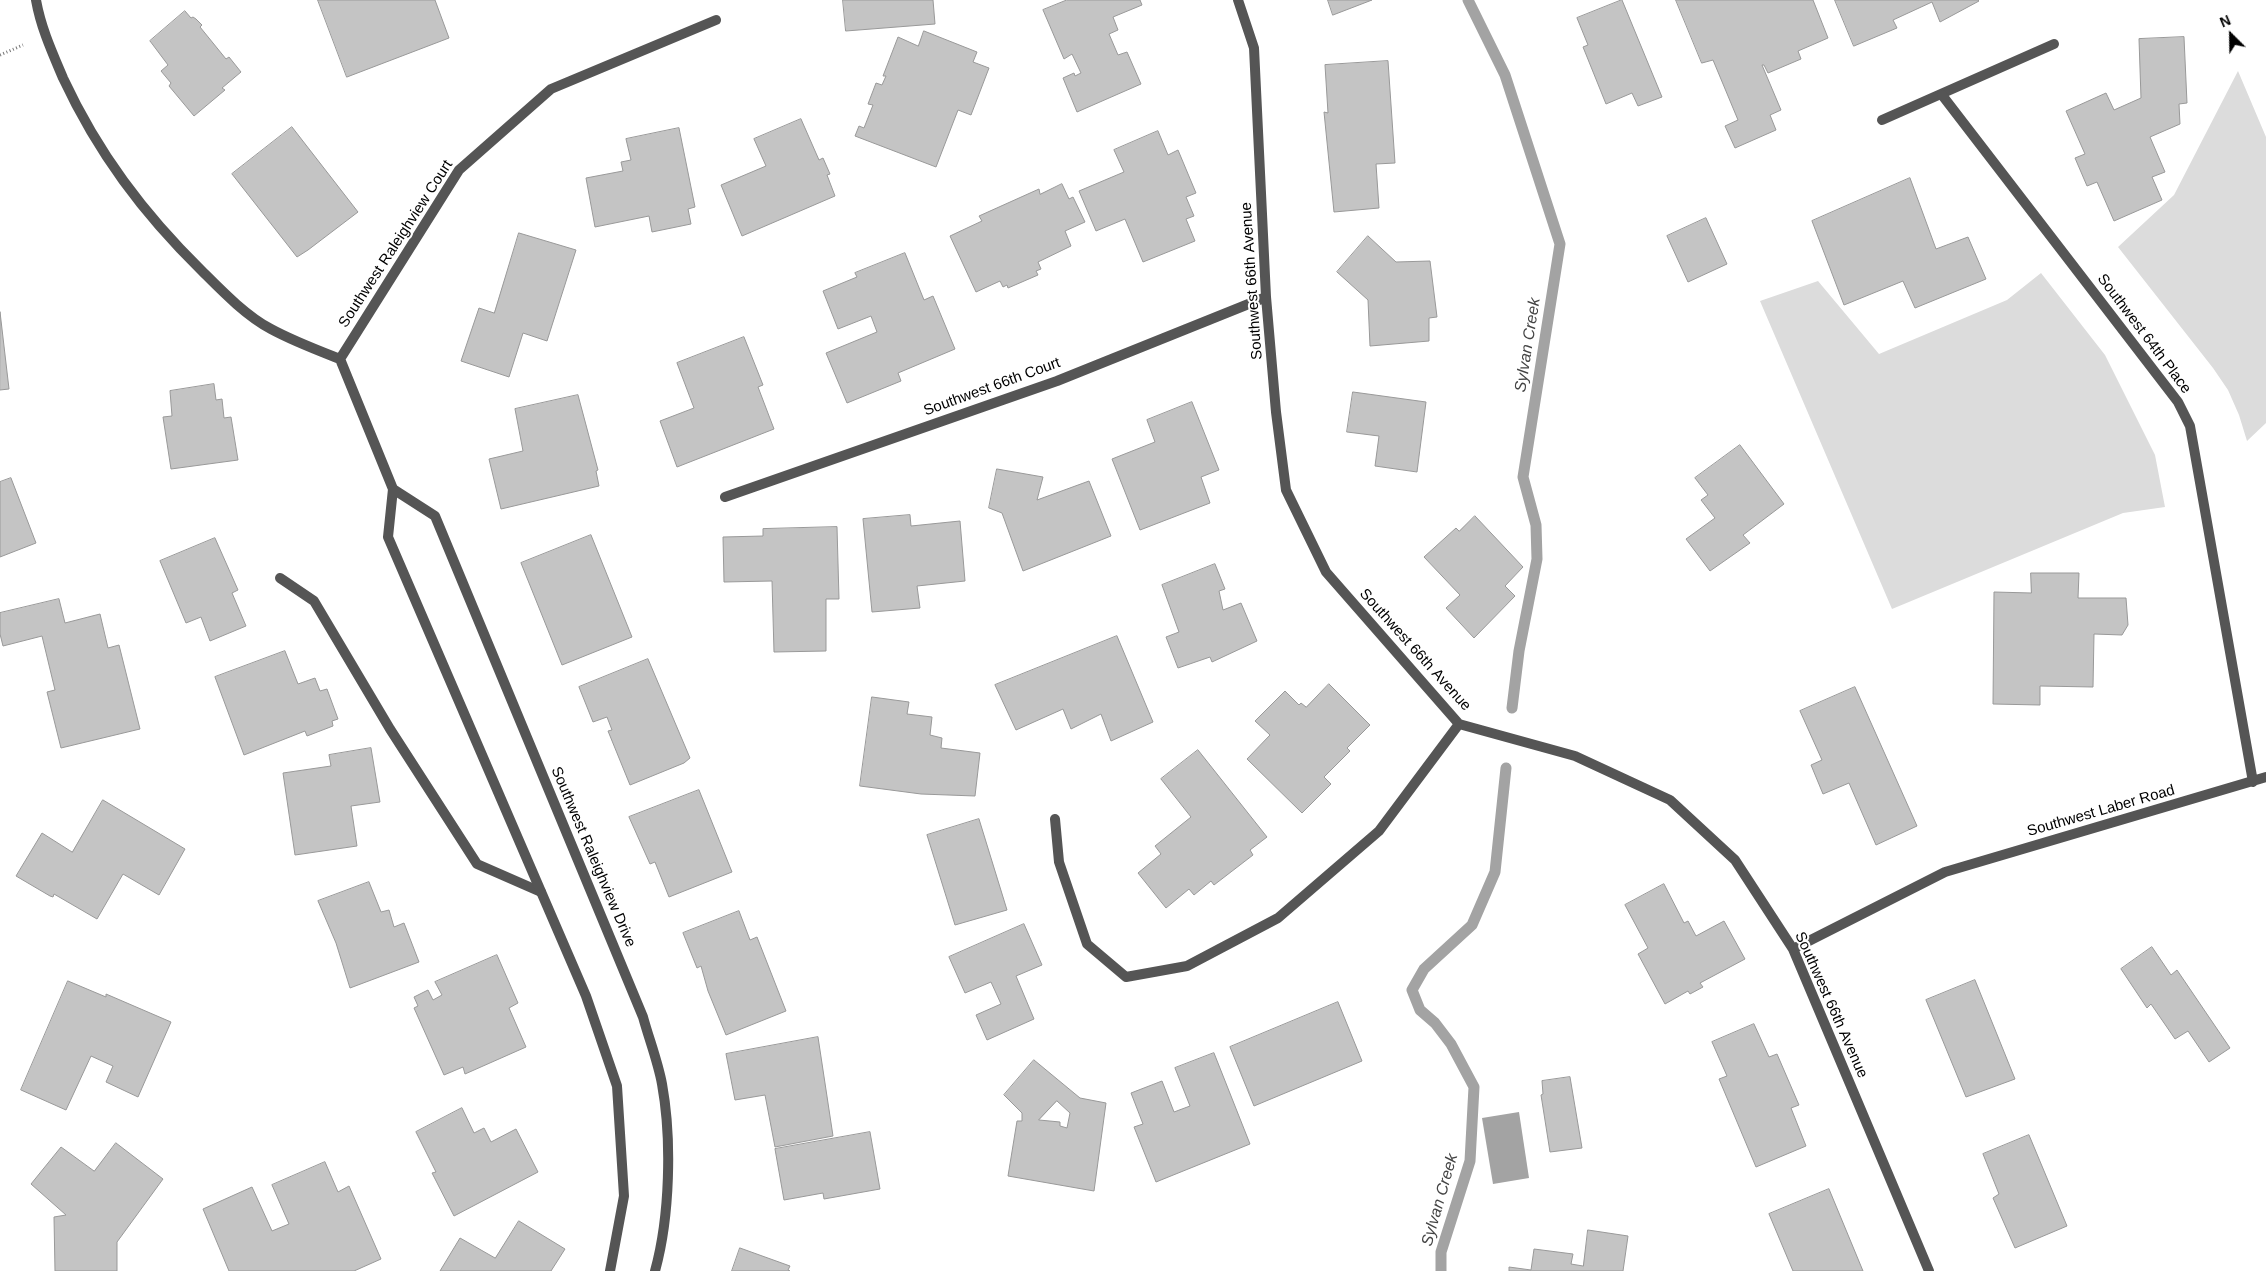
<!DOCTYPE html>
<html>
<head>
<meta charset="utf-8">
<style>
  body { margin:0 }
  #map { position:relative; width:2266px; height:1271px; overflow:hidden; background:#fff; font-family:Helvetica,sans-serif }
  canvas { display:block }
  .north { position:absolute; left:2206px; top:10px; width:50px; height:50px; -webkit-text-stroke:4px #fff; paint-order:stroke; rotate:337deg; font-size:14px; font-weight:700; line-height:20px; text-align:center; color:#000 }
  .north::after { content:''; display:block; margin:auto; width:18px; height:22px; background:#000; clip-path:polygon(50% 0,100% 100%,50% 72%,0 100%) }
</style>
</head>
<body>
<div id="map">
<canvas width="2266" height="1271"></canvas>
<div class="north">N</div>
</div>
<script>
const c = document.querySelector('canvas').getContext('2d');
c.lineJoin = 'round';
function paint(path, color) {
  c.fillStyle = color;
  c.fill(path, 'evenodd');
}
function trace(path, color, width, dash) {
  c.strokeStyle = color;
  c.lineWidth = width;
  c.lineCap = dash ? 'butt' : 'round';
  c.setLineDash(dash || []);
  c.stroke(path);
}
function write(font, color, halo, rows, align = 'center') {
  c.font = font + ' Helvetica,sans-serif';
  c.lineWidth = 4;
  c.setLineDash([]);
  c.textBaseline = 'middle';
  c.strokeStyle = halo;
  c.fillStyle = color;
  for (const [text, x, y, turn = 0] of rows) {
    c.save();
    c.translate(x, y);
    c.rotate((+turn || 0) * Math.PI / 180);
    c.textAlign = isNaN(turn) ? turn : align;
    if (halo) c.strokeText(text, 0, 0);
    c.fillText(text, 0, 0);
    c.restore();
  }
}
paint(new Path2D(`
  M2238,71L2266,137V423L2247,441L2239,415L2228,390L2213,368L2118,247L2174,195Z
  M2041,273L2105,355L2155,455L2165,507L2123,513L1892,609L1760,301L1818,281L1879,354L2007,300Z`), '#dcdcdc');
paint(new Path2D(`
  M1519,1112L1529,1178L1493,1184L1482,1118Z`), '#a3a3a3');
trace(new Path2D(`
  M1468,0L1505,75L1560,244L1523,477L1536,525L1537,559L1519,651L1512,708
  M1441,1271V1252L1470,1161L1474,1087L1451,1044L1435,1023L1420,1010L1412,990L1424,969L1472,925L1495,872L1506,768`), '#a3a3a3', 11);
const building = new Path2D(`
  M318,0H435L449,38L347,77Z
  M843,0H933L935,24L846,31Z
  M1067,0H1140L1142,5L1113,17L1118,30L1109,34L1118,55L1127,52L1141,84L1077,112L1063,78L1074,73L1075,76L1081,73L1072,54L1064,59L1043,10Z
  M1328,0H1372L1333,15Z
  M1622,0L1662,97L1638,106L1632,93L1606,104L1583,47L1588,45L1577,18Z
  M1676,0H1813L1828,38L1798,51L1801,59L1768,73L1764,65H1762L1781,110L1770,115L1776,130L1735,148L1725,126L1738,120L1713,60L1702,63Z
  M1835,0H1978L1979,1L1940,22L1932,2L1893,20L1897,28L1854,46Z
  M185,11L191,18L193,17L196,19L202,25L200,27L226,59L229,57L241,72L222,88L225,90L194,116L169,86L171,83L161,71L168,65L150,41Z
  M924,31L977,52L973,62L989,68L971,115L958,110L936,167L855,136L859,126L864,128L873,105L868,104L876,83L882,85L886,76H883L898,37L918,46Z
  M2184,37L2187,103L2179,104L2180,124L2150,137L2165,172L2152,177L2162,200L2114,221L2097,182L2087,186L2075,158L2085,154L2066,111L2106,93L2114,110L2141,98L2139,39Z
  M1388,61L1395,163L1376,164L1379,208L1334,212L1324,112L1328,113L1325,65Z
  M801,119L819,160L823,158L830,174L827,175L835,196L742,236L721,185L766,166L754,139Z
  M292,127L358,212L308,250L297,257L232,174Z
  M679,128L695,207L688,209L691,224L652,232L649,216L595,227L586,178L623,171L621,162L631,160L626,139Z
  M1158,131L1168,155L1178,150L1196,193L1186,197L1194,216L1186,219L1195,241L1143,262L1125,219L1096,231L1079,191L1124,172L1114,150Z
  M1910,178L1936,249L1968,237L1986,279L1915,308L1903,281L1844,305L1812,221Z
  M1062,184L1069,199L1073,197L1085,222L1065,231L1071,246L1038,262L1041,269L1036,271L1038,275L1008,288L1007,285L1003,287L1000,281L976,292L950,236L982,221L979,216L1039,189L1040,194Z
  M1706,218L1727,264L1688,282L1667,236Z
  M519,233L576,250L547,341L523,333L509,377L461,361L479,308L494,313Z
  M1368,236L1396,262L1430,261L1437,317L1429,318V341L1370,346L1368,300L1337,272Z
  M905,253L924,300L933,296L955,349L898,373L901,381L847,403L826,353L877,332L871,316L838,329L823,291L857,277L855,273Z
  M0,312L9,389L0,390Z
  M744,337L763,385L758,387L774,429L677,467L660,421L694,408L677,363Z
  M214,384L216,400L222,399L224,418L231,417L238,460L171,469L163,417L172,416L170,391Z
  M1353,392L1426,402L1417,472L1375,466L1379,436L1347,432Z
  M578,395L598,470L596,471L599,486L501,509L489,459L523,451L515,409Z
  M1192,402L1219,470L1201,477L1210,503L1140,530L1112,459L1155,442L1147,420Z
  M1740,445L1784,504L1743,535L1750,543L1710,571L1686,539L1715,518L1701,500L1708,495L1695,478Z
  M997,469L1043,477L1037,500L1089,481L1111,536L1023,571L1002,513L989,508Z
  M11,478L36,543L0,557V482Z
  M910,515L911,526L960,521L965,581L917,586L920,608L872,612L863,519Z
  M1475,516L1523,567L1505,586L1515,596L1474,638L1446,608L1460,595L1424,557L1456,528L1459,531Z
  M837,527L839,599H826V651L774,652L772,581L724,582L723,537L763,536V529Z
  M591,535L632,637L562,665L521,563Z
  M215,538L238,590L232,593L246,626L210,641L201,617L186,623L160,561Z
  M1215,564L1225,589L1219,591L1223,610L1241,603L1257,641L1212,662L1210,657L1178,668L1166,637L1179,632L1162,585Z
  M2031,573H2079L2078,598H2126L2128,625L2122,635L2094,634L2093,687L2040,686V705L1993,704L1994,592L2031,593Z
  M59,599L65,623L100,614L108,648L119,645L140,729L61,748L47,692L55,690L42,636L3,646L0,634V613Z
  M1117,636L1153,722L1111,741L1101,714L1071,729L1063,709L1016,730L995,685Z
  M285,651L298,684L315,678L320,691L327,689L338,719L332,721L333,726L307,736L305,731L244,755L215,677Z
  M648,659L690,758L684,763L630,785L608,731L612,730L607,717L593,722L579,687Z
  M1329,684L1370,725L1347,748L1350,751L1324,777L1331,784L1302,813L1247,759L1270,735L1255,721L1285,691L1299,705L1301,703L1306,707Z
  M1855,687L1917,826L1876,845L1849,783L1823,794L1811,765L1822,760L1800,711Z
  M872,697L909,702L907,714L932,717L930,735L942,738L941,748L980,753L975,796L921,794L860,786Z
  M371,748L380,802L351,806L357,846L295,855L283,773L331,766L329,755Z
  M1198,750L1267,837L1250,850L1253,855L1214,885L1211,881L1194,895L1189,889L1166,908L1138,873L1161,854L1155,846L1191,817L1161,779Z
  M699,790L732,872L669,897L655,862L650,864L629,817Z
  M103,800L185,849L159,895L123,874L97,919L54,894L53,897L50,896L16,876L42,833L72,852Z
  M979,819L1007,910L955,925L927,835Z
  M369,882L381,912L389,910L394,927L404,923L419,962L350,988L336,943L318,901Z
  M1664,884L1684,923L1688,921L1696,936L1724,921L1745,959L1700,983L1703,987L1690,994L1688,991L1665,1004L1638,954L1648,948L1625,905Z
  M739,911L750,940L757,937L786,1011L726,1035L708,991L701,966L697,968L683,933Z
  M1024,924L1042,965L1016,976L1034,1019L987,1040L976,1015L1001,1004L991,982L965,993L949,957Z
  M2152,947L2171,975L2177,970L2230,1048L2209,1062L2188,1031L2175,1039L2151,1004L2147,1008L2121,969Z
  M497,955L518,1003L509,1008L526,1047L465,1074L463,1067L444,1075L414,1008L418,1006L414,997L428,990L433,1000L442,995L435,982Z
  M1975,980L2015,1079L1966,1097L1926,1000Z
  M68,981L106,997V994L171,1022L138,1097L106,1082L113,1066L91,1056L66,1110L21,1090Z
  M1338,1002L1362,1061L1254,1106L1230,1047Z
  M1754,1024L1769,1057L1777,1054L1799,1105L1791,1108L1806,1146L1756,1167L1719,1079L1727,1076L1712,1042Z
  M818,1037L833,1136L775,1147L765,1095L735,1100L726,1054Z
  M1214,1053L1250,1144L1156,1182L1134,1127L1143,1124L1131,1093L1162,1081L1174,1112L1190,1106L1175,1068Z
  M1034,1060L1080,1098L1106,1103L1094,1191L1008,1176L1017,1121H1022V1113L1004,1095ZM1057,1101L1070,1113L1067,1128L1060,1126V1122L1039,1120Z
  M1570,1077L1582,1148L1550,1152L1541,1095L1543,1094L1542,1081Z
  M462,1108L474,1133L484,1128L491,1142L516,1129L538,1172L454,1216L432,1173L436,1172L416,1132Z
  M870,1132L880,1189L824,1199L823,1193L784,1200L775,1149Z
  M2029,1135L2067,1226L2015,1248L1993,1198L1999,1194L1983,1154Z
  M116,1143L163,1179L117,1242V1271H55L54,1217L66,1215L31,1184L61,1147L94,1171Z
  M325,1162L338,1192L349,1186L381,1259L354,1271H229L203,1209L252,1187L272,1231L289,1224L272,1185Z
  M1829,1189L1863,1271H1793L1769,1214Z
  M519,1221L565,1249L551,1271H440L460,1238L495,1258Z
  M1588,1230L1628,1236L1623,1271H1509V1267L1531,1270L1534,1249L1573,1254L1571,1264L1583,1266Z
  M740,1248L790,1266L788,1270L790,1271H732Z`);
paint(building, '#c4c4c4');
trace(building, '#999', 1);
trace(new Path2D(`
  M0,55L23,45`), '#777', 3, [1, 2.5]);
trace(new Path2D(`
  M1882,120L2054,44
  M280,578L314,601L390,729L477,864L541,892`), '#555', 10);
trace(new Path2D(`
  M36,0C41,28 52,52 63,78C98,153 143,213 202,271C221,290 246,316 271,329C293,341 317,350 340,359L393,489L388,537L586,996L617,1086L624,1196L610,1271
  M1238,0L1254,48L1266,297L1276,412L1286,490L1326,572L1459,724L1575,756L1670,800L1735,860L1793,949L1929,1271
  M1942,95L2178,402L2190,426L2253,782
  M340,359L459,170L551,89L716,20
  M393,489L435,516L643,1017C649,1039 658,1062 662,1084C672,1139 670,1217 655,1271
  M725,497L1057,381L1266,297
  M1055,819L1059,862L1087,944L1126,977L1187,966L1278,918L1379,831L1459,724
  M1793,949L1945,872L2266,777`), '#555', 10);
write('15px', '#000', '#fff', [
  ["Southwest Raleighview Court",396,244,-57],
  ["Southwest 66th Avenue",1252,281,-94],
  ["Southwest 64th Place",2144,334,53],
  ["Southwest 66th Court",992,387,-20],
  ["Southwest 66th Avenue",1415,650,48],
  ["Southwest Laber Road",2101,811,-16],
  ["Southwest Raleighview Drive",593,857,67],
  ["Southwest 66th Avenue",1831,1005,66]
]);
write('italic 16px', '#444', '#fff', [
  ["Sylvan Creek",1528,345,-81],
  ["Sylvan Creek",1440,1200,-74]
]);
</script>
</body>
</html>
